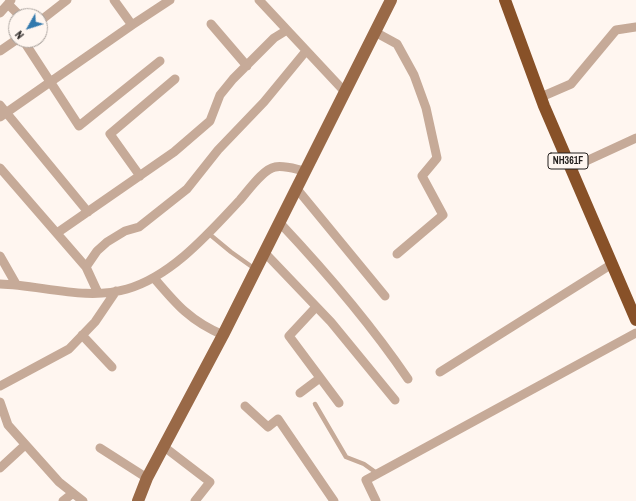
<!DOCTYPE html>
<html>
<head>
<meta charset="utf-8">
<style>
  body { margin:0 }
  #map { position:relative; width:636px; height:501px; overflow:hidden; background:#fff6f0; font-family:"Archivo Narrow",sans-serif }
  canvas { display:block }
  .north { position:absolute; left:8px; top:8px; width:40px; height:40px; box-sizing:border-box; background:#fff6f0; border:1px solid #a8a19c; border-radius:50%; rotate:231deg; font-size:11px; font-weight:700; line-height:16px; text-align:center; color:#25211f }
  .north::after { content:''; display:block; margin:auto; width:14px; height:18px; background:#3279ad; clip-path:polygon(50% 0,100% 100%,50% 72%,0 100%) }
</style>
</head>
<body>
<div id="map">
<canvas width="636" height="501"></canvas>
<div class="north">N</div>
</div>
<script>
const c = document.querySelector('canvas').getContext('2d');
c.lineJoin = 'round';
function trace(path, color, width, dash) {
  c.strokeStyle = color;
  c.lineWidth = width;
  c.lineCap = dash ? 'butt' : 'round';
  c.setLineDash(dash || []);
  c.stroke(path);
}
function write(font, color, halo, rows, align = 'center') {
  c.font = font + ' "Archivo Narrow",sans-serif';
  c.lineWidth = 3;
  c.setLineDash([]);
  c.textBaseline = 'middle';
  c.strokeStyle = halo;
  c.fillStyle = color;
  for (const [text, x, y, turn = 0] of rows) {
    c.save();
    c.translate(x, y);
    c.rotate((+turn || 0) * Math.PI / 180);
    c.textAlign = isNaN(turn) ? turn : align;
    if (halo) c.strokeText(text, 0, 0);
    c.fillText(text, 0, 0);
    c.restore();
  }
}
trace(new Path2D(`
  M208,233L231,252L255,269
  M315,404L346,457L364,464L378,474`), '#c6aa98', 4.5);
trace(new Path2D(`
  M11,0L8,4L20,16
  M114,0L132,25
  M259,0L345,92
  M0,13L8,4
  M40,21L67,0
  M211,24L247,66
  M375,32L397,44L414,75L426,108L437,158L422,176L443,215L397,254
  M23,40L79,126L160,61
  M0,51L16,40
  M541,97L571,84L616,30L636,27
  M0,105L88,212
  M0,117L132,25L170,0
  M0,168L86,267L98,293
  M571,168L636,138
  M140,176L110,134L175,79
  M297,189L385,296
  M280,223C327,273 370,323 408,379
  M57,233L174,152L210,121L220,95L233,79L274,38L287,30
  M265,253L331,322L395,400
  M0,256L16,284
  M86,267L97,251L107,242L125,231L139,227L187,189L218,150L264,102L306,51
  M154,278C176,304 190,321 223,335
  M0,284C41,285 86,301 127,289C172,276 209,233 240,200C248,191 263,169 275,167C284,165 295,169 305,171
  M316,307L289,336L339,403
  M82,335L112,367
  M440,372L612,264
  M0,386L69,349L95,322L116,291
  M300,393L320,378
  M0,402L8,425L59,482L83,501
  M245,406L268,427L278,419L334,501
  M163,446L210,482L195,501
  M100,448L147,478
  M0,468L25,445
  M63,501L73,493
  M376,501L366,480L636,333`), '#c6aa98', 9);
trace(new Path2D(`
  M138,501L147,478L223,335L391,0`), '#996947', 12);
trace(new Path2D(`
  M505,0L544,106L636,320`), '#885128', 12);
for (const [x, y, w] of [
  [568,161,40]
]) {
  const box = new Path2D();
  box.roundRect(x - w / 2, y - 8, w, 16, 3);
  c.fillStyle = '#fff6f0';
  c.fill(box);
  trace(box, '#25211f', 1);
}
write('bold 10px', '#25211f', null, [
  ["NH361F",568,161]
]);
</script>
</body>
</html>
